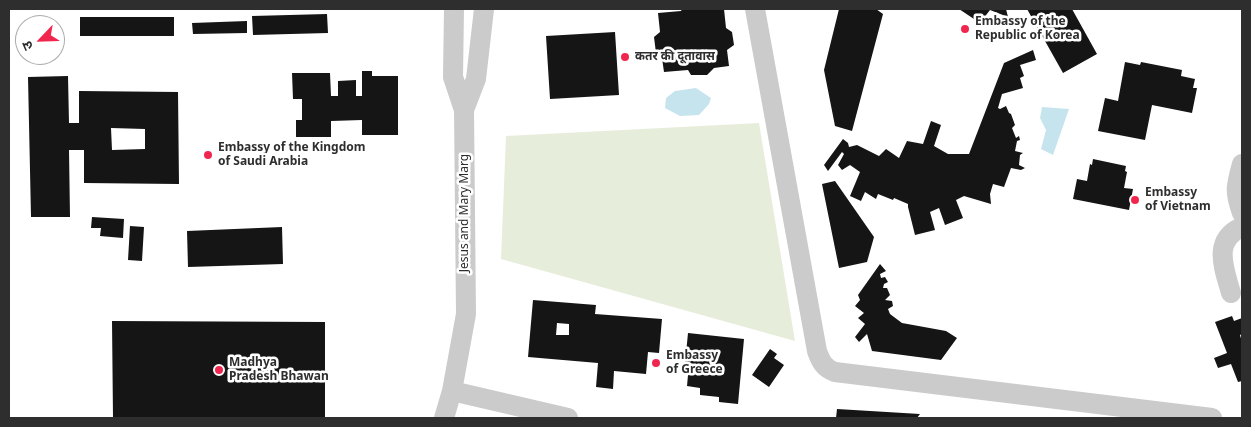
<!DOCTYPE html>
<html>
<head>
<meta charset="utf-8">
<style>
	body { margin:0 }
	#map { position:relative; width:1251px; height:427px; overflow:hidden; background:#fff; font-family:"Noto Sans","Noto Sans Devanagari",sans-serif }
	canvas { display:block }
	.frame { position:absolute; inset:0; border:10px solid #2e2e2e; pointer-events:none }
	.north { position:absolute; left:15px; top:15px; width:50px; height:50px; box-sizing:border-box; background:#fff; border:1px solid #ababab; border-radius:50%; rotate:246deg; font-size:14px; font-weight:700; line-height:20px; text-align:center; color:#2e2e2e }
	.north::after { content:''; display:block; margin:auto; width:18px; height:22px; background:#f0264f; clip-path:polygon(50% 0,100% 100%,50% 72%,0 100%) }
</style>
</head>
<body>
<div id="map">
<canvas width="1251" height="427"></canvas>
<div class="frame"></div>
<div class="north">उ</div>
</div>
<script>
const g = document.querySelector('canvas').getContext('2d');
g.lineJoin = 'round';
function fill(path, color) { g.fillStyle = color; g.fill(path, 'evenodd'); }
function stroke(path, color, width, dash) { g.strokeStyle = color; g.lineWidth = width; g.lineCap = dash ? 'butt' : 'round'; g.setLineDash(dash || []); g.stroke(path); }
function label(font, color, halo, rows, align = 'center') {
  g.font = font + ' "Noto Sans","Noto Sans Devanagari",sans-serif'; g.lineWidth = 5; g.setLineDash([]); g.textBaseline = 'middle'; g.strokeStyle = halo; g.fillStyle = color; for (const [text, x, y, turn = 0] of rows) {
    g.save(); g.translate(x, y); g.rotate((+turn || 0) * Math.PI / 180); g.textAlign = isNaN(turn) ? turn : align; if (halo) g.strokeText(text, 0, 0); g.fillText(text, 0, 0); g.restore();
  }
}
const green = new Path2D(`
	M759,123L795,341L501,259L506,136Z`);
const water = new Path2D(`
	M696,88L711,98L709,104L699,115L680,116L665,108L666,98L675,91Z
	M1042,107L1069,109L1053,155L1041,149L1046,130L1040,118Z`);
const building = new Path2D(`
	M682,9H724L726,28L732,32L734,45L727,50L729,66L714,68L707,75H691L688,70L664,72L662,58L656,53L654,37L660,32L658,13L681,11Z
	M839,9H876L883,14L852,131L835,126L824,70Z
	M959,9H1006L1008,17L990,10L980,23Z
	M1027,9H1072L1097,54L1063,73Z
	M327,14L328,33L253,35L252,16Z
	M80,17H174V36H80Z
	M247,21V33L193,34L192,23Z
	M615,32L619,95L550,99L546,36Z
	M1033,50L1036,60L1020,65L1024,76L1020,78L1023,88L1002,94L998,108L1000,109L1006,106L1009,113L1011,114L1015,125L1012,128L1016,138L1019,136L1020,140L1017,141L1015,151L1023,153L1020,155L1019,165L1025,168L1021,170L1011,168L1004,187L993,184L990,194L991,204L964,196L956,200L963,218L945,225L939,208L930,212L935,230L915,235L908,207V204L894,198L893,200L878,194L876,199L865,192L861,201L850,196L860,172L850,165L842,170L838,165L844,154L842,152L828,171L824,165L843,139L848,143L849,147L857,145L879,156L886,149L899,158L907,141L923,144L931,121L941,125L934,146L948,154H969L1004,63Z
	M1125,62L1140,65L1141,62L1182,70L1181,76L1195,79L1193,88H1197L1192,113L1152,105L1145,140L1098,131L1105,98L1118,101Z
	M362,71H372V76H398V135H362V120L331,121V137H296V120H302V99H293L292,73H330L331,96H338V81L356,80V96H362Z
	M68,76L69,123H79V91L178,92L179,184L84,183V150H69L70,217H31L28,77ZM111,128L145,129V149L112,150Z
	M1093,159L1126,166L1125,171L1127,172L1124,188L1133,189L1129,210L1073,199L1077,179L1087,181L1090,164L1092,165Z
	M835,181L874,237L867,262L839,268L822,184Z
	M92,217L124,219L123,238L100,236L101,228H91Z
	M130,226L144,227L142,261L128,260Z
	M282,227L283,264L188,267L187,231Z
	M880,264L886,271L880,274L881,278L885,277L888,282L884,284L883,288H887L890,295L885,300L892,301L893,306L888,309L890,314L902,323L946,331L957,338L941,360L872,351L867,334L859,342L855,337L865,324L858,318L864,313L855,306L860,300L858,295Z
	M533,300L596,305L595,314L662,319L659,353L648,352L646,374L614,371L613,389L596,387L598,363L528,357ZM557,323L569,324V335H556Z
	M1232,316L1234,321L1242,318V334L1240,335L1242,342V381L1238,382L1231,364L1218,368L1214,358L1227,353L1215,322Z
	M112,321L325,322V418H113Z
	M688,333L744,339L738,404L719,402V397L700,395V388L687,386L688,375L684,374Z
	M770,349L777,354L774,358L784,365L769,387L752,375Z
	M837,409L920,414L917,418H836Z`);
const minor = new Path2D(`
	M454,9L453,77L464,110
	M755,9L817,351C821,362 824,368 835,372L1212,418
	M1242,164C1236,186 1234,191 1242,213
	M1231,293C1224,268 1212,240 1242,227
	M452,391L568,418
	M444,418L452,391L466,314L464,110L476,79L484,9`);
const markers = [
	[965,29,5,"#f0264f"],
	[625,57,5,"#f0264f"],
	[208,155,5,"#f0264f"],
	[1135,200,5,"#f0264f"],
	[656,363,5,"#f0264f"],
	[219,370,5,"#f0264f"]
];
const poiNames = [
	["Embassy of the",975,22],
	["Republic of Korea",975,36],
	["कतर की दूतावास",635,57],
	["Embassy of the Kingdom",218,148],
	["of Saudi Arabia",218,162],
	["Embassy",1145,193],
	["of Vietnam",1145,207],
	["Embassy",666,356],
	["of Greece",666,370],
	["Madhya",229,363],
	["Pradesh Bhawan",229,377]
];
const streetNames = [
	["Jesus and Mary Marg",465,213,-90]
];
fill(green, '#e7eddb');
fill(water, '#c6e4ee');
fill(building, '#151515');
stroke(minor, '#cbcbcb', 20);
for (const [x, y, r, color] of markers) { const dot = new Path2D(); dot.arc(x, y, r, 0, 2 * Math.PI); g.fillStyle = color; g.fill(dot); stroke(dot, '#fff', 2); }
label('bold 12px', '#2e2e2e', '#fff', poiNames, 'left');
label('12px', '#2e2e2e', '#fff', streetNames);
</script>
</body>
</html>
